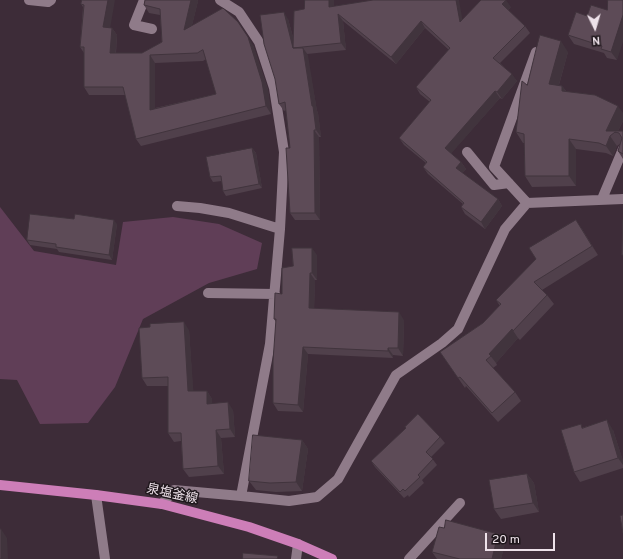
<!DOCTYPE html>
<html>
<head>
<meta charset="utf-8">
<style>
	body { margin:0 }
	#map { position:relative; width:623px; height:559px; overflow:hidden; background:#3d2c38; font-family:Overpass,sans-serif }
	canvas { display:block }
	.north { position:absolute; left:575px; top:8px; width:40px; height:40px; -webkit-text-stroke:3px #1f171c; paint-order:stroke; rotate:175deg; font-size:11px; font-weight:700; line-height:16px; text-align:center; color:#eee2ea }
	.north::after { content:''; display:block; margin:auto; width:14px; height:18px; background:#eee2ea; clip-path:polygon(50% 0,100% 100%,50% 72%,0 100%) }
	.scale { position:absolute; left:485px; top:533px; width:70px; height:18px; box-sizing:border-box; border:2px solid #eee2ea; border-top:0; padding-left:5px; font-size:12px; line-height:14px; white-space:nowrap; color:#eee2ea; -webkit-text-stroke:3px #1f171c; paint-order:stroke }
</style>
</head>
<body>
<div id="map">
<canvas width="623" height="559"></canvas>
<div class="north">N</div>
<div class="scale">20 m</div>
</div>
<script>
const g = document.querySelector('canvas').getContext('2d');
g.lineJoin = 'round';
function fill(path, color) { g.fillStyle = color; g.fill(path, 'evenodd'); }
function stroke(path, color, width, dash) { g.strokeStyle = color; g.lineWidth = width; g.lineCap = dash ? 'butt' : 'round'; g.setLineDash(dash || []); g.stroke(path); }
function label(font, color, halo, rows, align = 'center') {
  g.font = font + ' Overpass,"Noto Sans JP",sans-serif'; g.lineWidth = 3; g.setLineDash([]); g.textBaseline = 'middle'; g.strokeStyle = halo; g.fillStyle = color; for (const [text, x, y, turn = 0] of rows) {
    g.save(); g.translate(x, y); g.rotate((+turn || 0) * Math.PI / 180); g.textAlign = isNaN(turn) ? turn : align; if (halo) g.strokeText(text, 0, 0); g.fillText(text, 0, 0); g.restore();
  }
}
const green = new Path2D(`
	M0,207L34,251L116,265L123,222L173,217L219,224L262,243L257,269L209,283L143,319L115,387L88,423L40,424L17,380L0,379Z`);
const minor = new Path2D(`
	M29,0L48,2L51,0
	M144,0L134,25L152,29
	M467,152L494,185L509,183
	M602,199L623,149
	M527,203L494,167L536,52
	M177,206L200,208L229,213L280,229
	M208,293L275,294
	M96,495L105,559
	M241,496L289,501L317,497L338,479L396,375L442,343L458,329L505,229L527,203L623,199
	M162,504L174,490L241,496L270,344L280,229L284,152L274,88L259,42L239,12L220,0
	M296,559L298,544
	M409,559L460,503`);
const primary = new Path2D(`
	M0,485L96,495L162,504L249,527L298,544L332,559`);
const wall = new Path2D(`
	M82,0L110,28H112L117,35L116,53H142L162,42L160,15L149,13L144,5L145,0H197L198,1L192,25L253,45L268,90L271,114L141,146L136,139L125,95H89L84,87V53L80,47L83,7L81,4ZM206,59L216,94L155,108V63L203,61Z
	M305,0H334V6L463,19L511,7L508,10L525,26L530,33L500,63L517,81L502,99L500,98L451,153L461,162L466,169L462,173L498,199L502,206L485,229L465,214L461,207L463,204L428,174L423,167L426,163L404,145L399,138L430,102L420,94L416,87L449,50L425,28L396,64L343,21L346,50L307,54L317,111L318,113L321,137H319L320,220H295L290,213V148L286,110L284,111L279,104L288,19L293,37L304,9Z
	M607,10L617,60L607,58L604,53L574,44L568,35L587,16Z
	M568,52L559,85L562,86L567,92L623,113V121L618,131H623V159L618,151L620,144L617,146L613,156L606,153L576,149V186L532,187L525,176V143H523L516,132L527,85Z
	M252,148L256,153L262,188L226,196L223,191L222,181L213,182L210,177Z
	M74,219L117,224L112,260L59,252L57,249L30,245L27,240Z
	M582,229L598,255L542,290L547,295L554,304L520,340L518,338L496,363L497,365L493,368L515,392L521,401L498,422L466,386L465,388L440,352L483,323L500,306L496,300Z
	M317,255V280H315L314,309L404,320L403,356L393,355V358L308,354L303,412L278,411L273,403L276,322L274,319L282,294L293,266Z
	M189,330L193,391H207L212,399V403L233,410L235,437L221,438L224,474L189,477L183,469L181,441L174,442L168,433V386H147L142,378Z
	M583,428L613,430L623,461V468L580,482L574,472Z
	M440,437L445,443L431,457L437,465L422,480L424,483L409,497L408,495L404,498L375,467L371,461Z
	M302,440L308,449L302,491L276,492L256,490L249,481Z
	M527,474L534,483L539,512L501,519L494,509Z
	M444,528L498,534L505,543L501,559H437L432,552Z`);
const shadedWall = new Path2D(`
	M108,0H115L109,35L103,27Z
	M191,0H197L198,1L189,37L184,30Z
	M329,0H334V14L329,7Z
	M456,0H459L464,29L460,22Z
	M506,0L511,7L507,11L502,4Z
	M284,12L288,19L296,48H293Z
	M338,14L343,21L346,50L341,43Z
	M623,15V42L617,60L611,52Z
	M421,21L425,28L396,64L391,57Z
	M238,22L253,45L268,90L271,114L266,106Z
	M112,28L117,35L115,60L110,53Z
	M561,41L568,52L556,95L549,84Z
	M303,48L308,55L317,111L318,113L321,137L316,130Z
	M150,55L155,63V117L150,110Z
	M512,74L517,81L502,99L497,92Z
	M562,86L570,96L562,91Z
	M495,91L500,98L450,155L445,148Z
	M618,106L623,113V121L617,133L606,131Z
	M314,130L319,137L320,220L315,213Z
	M610,136L617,146L613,156L606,146Z
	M569,139L576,149V186L569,176Z
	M252,148L256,153L262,188L259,184Z
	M461,162L466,169L460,175L456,168Z
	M498,199L502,206L485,229L481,222Z
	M114,220L117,224L112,260L109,255Z
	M576,220L582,229L598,255L592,246Z
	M312,248L317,255V280L312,273Z
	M310,273L315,280L314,316L309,308Z
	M399,312L404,320L403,356L398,348Z
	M184,322L189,330L194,399L188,391Z
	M512,329L518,338L496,363L489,354Z
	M303,347L308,354L303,412L298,405Z
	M388,348L393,355V358L388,351Z
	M207,391L212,399L213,412L207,404Z
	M228,402L233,410L235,437L230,429Z
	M607,420L613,430L623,461V465L618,458Z
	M216,430L221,438L224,474L218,466Z
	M302,440L308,449L302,491L296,482Z
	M527,474L534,483L539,512L533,503Z
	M1,529L7,538L8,559H1Z
	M498,534L505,543L501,559H492Z`);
const building = new Path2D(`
	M82,0H108L103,27L112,28L110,53H142L162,42L160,9L144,5L145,0H191L184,30L223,8L238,22L248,37L262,82L266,106L136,139L123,87H84V47H80L84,5L81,4ZM203,50L216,94L150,110V55L197,53Z
	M305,0H329V7L373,0H456L460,22L481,0H506L502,4L525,26L493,58L512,74L497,92L495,91L445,148L461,162L456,168L498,199L481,222L461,207L464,203L423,167L427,162L399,138L431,100L416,87L450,48L421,21L391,57L338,14L341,43L293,48H303L312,106H313L316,130H314L315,213H290L286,148H290L285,102L279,104L275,79L264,44L260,15L284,12L293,48L294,11L304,9Z
	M608,0H623V15L611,52L601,49L602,46L568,35L576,12L587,16L591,5L607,10Z
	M540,35L561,41L549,84L562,86V91L595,95L618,106L606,131H623V154L618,151L622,138L619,133L615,132L610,136L606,146L599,143L569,139V176H525L524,134L516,132L522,81L527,85Z
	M252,148L259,184L223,191L221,176L210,177L206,157Z
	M30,214L74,219L75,214L114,220L109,255L56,247V244L27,240Z
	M576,220L592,246L534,282L547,295L513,331L512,329L489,354L491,356L486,360L515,392L492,413L460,377L458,378L440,352L483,323L501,304L496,300L536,259L529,248Z
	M623,220V255H622Z
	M292,248H312V273H310L309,308L399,312L398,348H388V351L303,347L298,405L273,403V361L276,319H274L275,293L282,294V268L293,266Z
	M184,322L188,391H207V404L228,402L230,429L216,430L218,466L183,469L181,433H168V377L142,378L139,328L150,327V324Z
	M418,414L440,437L426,452L433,459L418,475L420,477L405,491L403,489L400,492L371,461L406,428L405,427Z
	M607,420L618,458L574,472L561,430L581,424L582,428Z
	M253,435L302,440L296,482L270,483L249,481Z
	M527,474L533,503L494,509L489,480Z
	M623,515V533L620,516Z
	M446,520L498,534L492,559H460L432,552L439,527L444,528Z
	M0,529H1V559H0Z
	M243,553L278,556L277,559H243Z`);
const streetNames = [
	["泉塩釜線",172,495,12]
];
fill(green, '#603e57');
stroke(minor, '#8f7b89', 10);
stroke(primary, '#cd7eb8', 10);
fill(wall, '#50404b');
fill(shadedWall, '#41343d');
fill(building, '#5d4b57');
stroke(building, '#41343d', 1);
label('13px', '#eee2ea', '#1f171c', streetNames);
</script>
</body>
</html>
